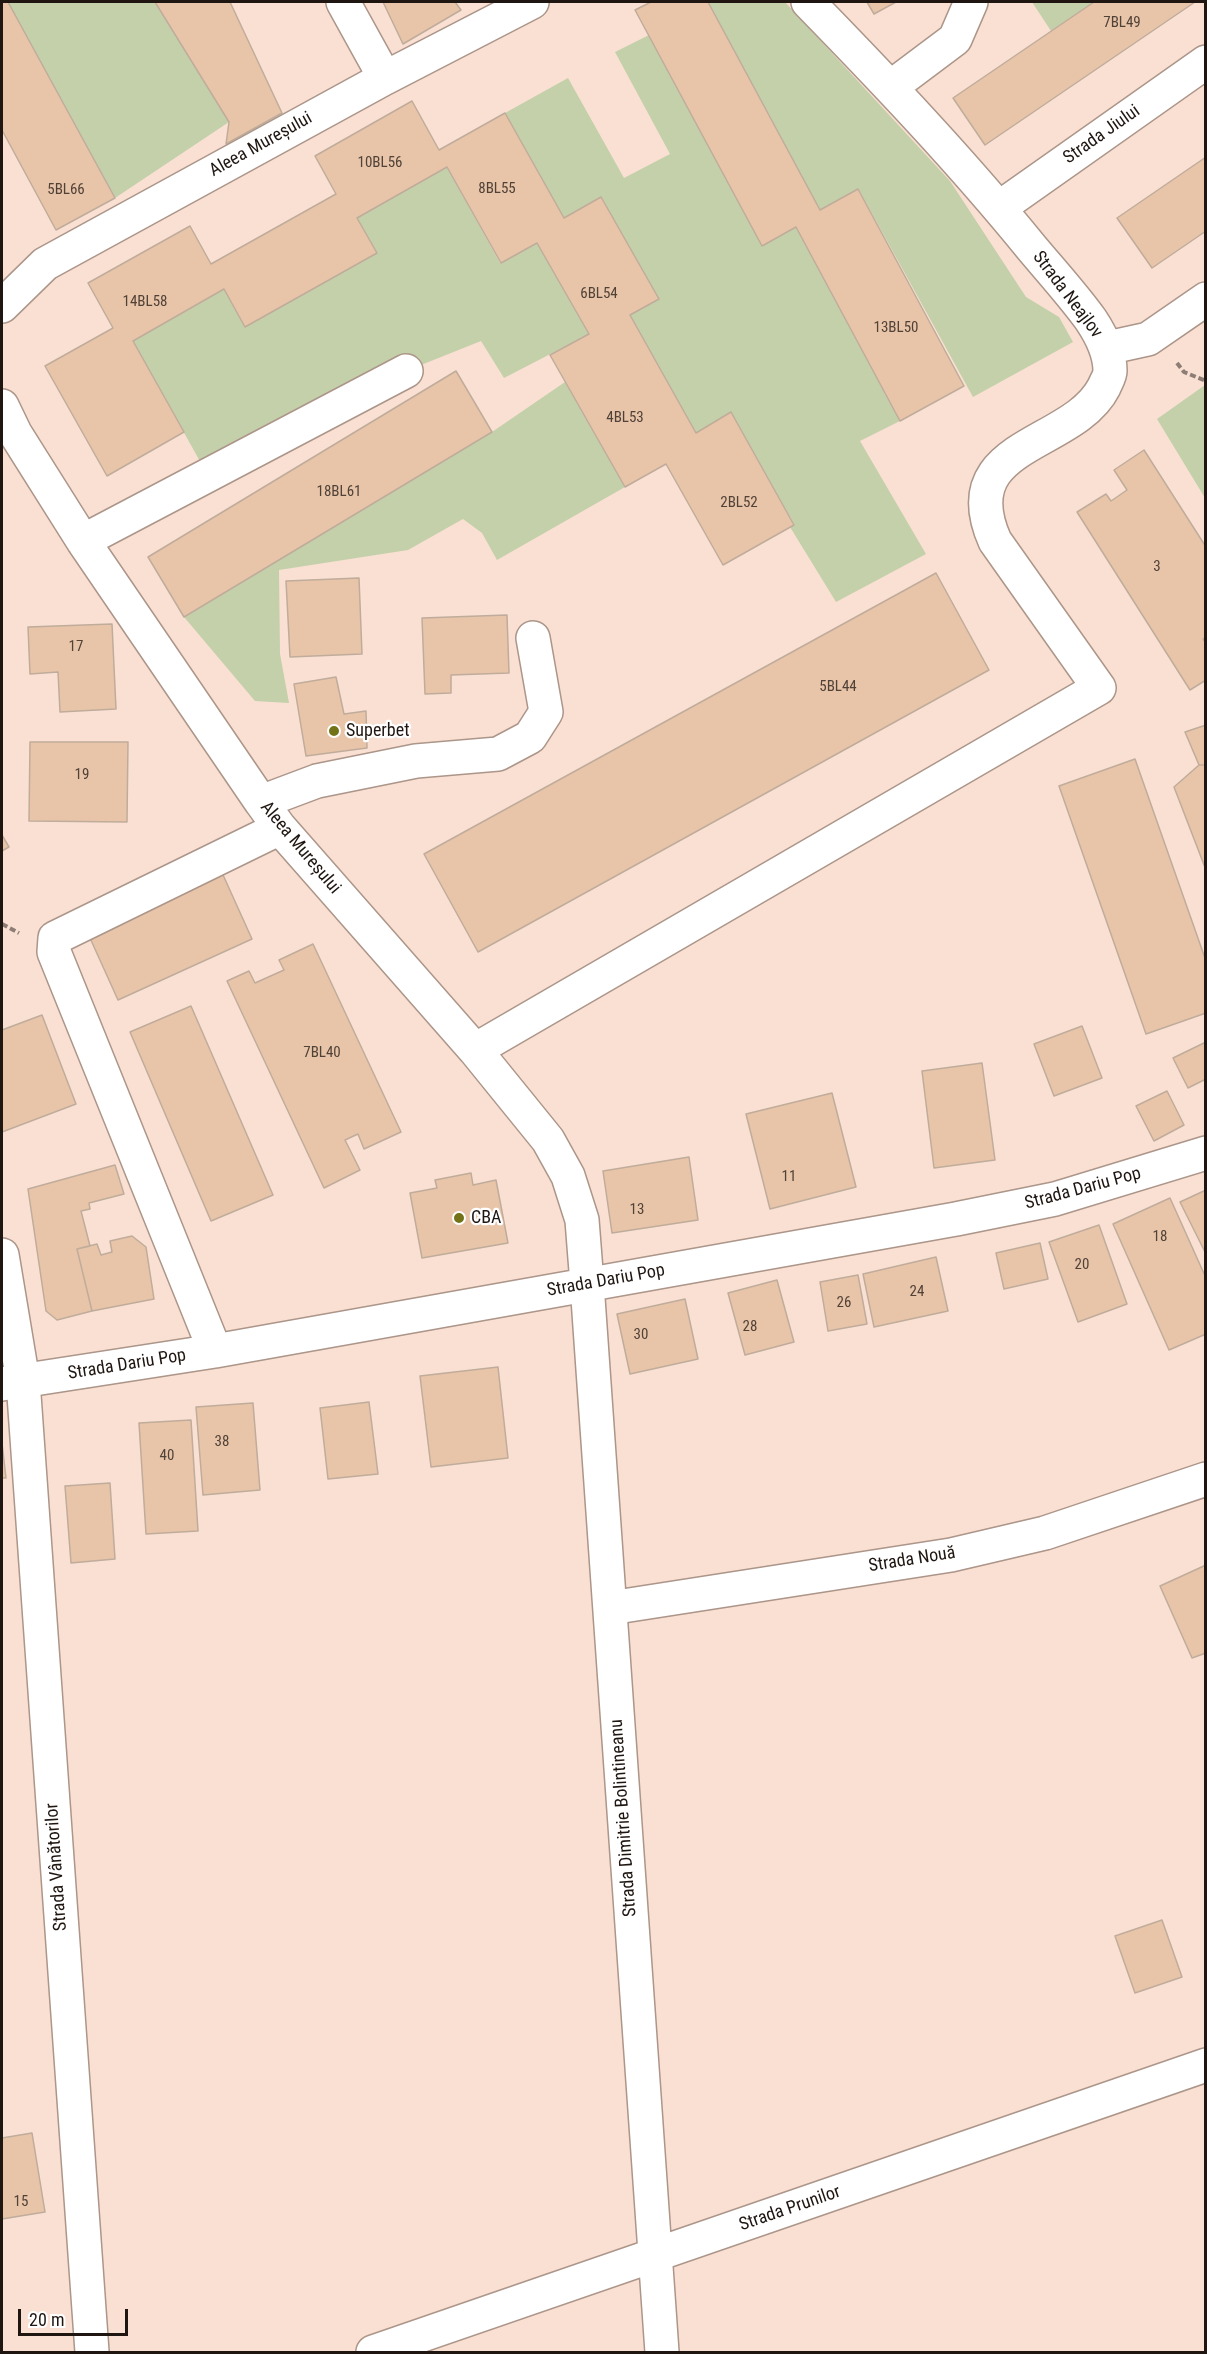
<!DOCTYPE html>
<html>
<head>
<meta charset="utf-8">
<style>
	body { margin:0 }
	#map { position:relative; width:1207px; height:2354px; overflow:hidden; background:#f9e0d3; font-family:"Roboto Condensed",sans-serif }
	canvas { display:block }
	.frame { position:absolute; inset:0; border:3px solid #1f1612; pointer-events:none }
	.scale { position:absolute; left:18px; top:2309px; width:110px; height:27px; box-sizing:border-box; border:3px solid #1f1612; border-top:0; padding-left:8px; font-size:18px; line-height:21px; white-space:nowrap; color:#1f1612; -webkit-text-stroke:4px #fff; paint-order:stroke }
</style>
</head>
<body>
<div id="map">
<canvas width="1207" height="2354"></canvas>
<div class="frame"></div>
<div class="scale">20 m</div>
</div>
<script>
const g = document.querySelector('canvas').getContext('2d');
g.lineJoin = 'round';
function fill(path, color) { g.fillStyle = color; g.fill(path, 'evenodd'); }
function stroke(path, color, width, dash) { g.strokeStyle = color; g.lineWidth = width; g.lineCap = dash ? 'butt' : 'round'; g.setLineDash(dash || []); g.stroke(path); }
function label(font, color, halo, rows, align = 'center') {
  g.font = font + ' "Roboto Condensed",sans-serif'; g.lineWidth = 4.5; g.setLineDash([]); g.textBaseline = 'middle'; g.strokeStyle = halo; g.fillStyle = color; for (const [text, x, y, turn = 0] of rows) {
    g.save(); g.translate(x, y); g.rotate((+turn || 0) * Math.PI / 180); g.textAlign = isNaN(turn) ? turn : align; if (halo) g.strokeText(text, 0, 0); g.fillText(text, 0, 0); g.restore();
  }
}
const green = new Path2D(`
	M8,2H155L229,122L115,198Z
	M708,2H785L950,181L1026,297L1059,317L1073,342L973,397L859,190L820,210Z
	M1032,2H1094L1051,31Z
	M649,35L762,245L796,227L900,421L860,441L926,554L836,602L790,527L794,524L731,413L696,433L630,315L658,299L601,197L564,218L505,113L568,78L624,178L670,154L615,52Z
	M447,167L500,263L537,243L589,334L504,378L481,341L406,371L207,474L133,341L224,289L245,327L376,253L357,218Z
	M565,382L625,487L497,560L482,533L463,519L408,550L279,570L280,654L289,703L255,701L184,617L492,432Z
	M1205,385V498L1157,419Z`);
const building = new Path2D(`
	M2,2H8L115,198L56,230L2,130Z
	M155,2H230L282,113L226,144L229,122Z
	M383,2H455L461,10L403,44Z
	M651,2H708L820,210L858,189L964,386L900,421L796,227L762,246L635,10Z
	M867,2H896L874,14Z
	M1094,2H1195L985,145L953,98Z
	M412,101L439,150L505,113L564,218L601,197L659,299L630,315L696,433L731,412L794,525L723,565L666,464L625,487L550,355L589,334L537,243L501,263L447,167L357,218L377,253L245,327L224,289L133,341L184,432L107,476L45,366L113,328L88,283L190,226L211,264L336,194L315,156Z
	M1206,157V231L1152,268L1117,218Z
	M456,371L492,432L184,617L148,557Z
	M1144,450L1206,547V637L1203,639L1206,643V680L1190,690L1077,512L1106,494L1111,501L1127,490L1114,470Z
	M936,573L989,670L478,952L424,854Z
	M359,578L362,654L290,657L286,581Z
	M507,615L509,673L451,675V693L425,694L422,618Z
	M112,624L116,709L60,712L58,672L30,674L28,627Z
	M336,677L344,714L366,711L367,748L306,756L294,684Z
	M1206,725V765H1199L1185,732Z
	M30,742H128L127,822L29,821Z
	M1135,759L1206,961V1013L1146,1034L1059,786Z
	M1199,765H1206V870L1174,787Z
	M2,835L9,847L2,851Z
	M219,866L252,939L118,1000L85,927Z
	M313,944L401,1132L364,1149L358,1134L345,1140L360,1170L324,1188L227,981L249,971L255,983L284,970L279,960Z
	M191,1006L273,1195L211,1221L130,1032Z
	M42,1015L76,1104L2,1132V1030Z
	M1082,1026L1102,1078L1054,1096L1034,1044Z
	M1206,1042V1079L1188,1088L1173,1058Z
	M982,1063L995,1160L934,1168L922,1071Z
	M1167,1091L1184,1125L1154,1141L1136,1106Z
	M832,1093L856,1187L770,1209L746,1114Z
	M689,1157L698,1220L612,1233L603,1171Z
	M115,1165L124,1194L89,1203L90,1209L81,1211L90,1246L77,1249L92,1311L57,1320L46,1311L28,1189Z
	M471,1173L473,1185L496,1180L508,1243L422,1258L410,1193L437,1188L435,1180Z
	M1206,1190V1254L1180,1202Z
	M1170,1198L1206,1278V1334L1169,1350L1113,1224Z
	M1099,1225L1127,1304L1078,1322L1049,1242Z
	M132,1236L146,1247L154,1299L92,1311L77,1249L97,1244L101,1255L112,1252L110,1241Z
	M1040,1243L1048,1279L1004,1289L996,1253Z
	M936,1257L948,1311L874,1327L863,1274Z
	M858,1275L867,1324L828,1331L820,1282Z
	M777,1280L794,1342L745,1355L728,1293Z
	M685,1299L698,1359L630,1374L617,1314Z
	M498,1367L508,1458L431,1467L420,1376Z
	M369,1402L378,1474L328,1479L320,1408Z
	M253,1403L260,1490L203,1495L196,1407Z
	M191,1420L198,1531L146,1534L139,1423Z
	M2,1443L6,1478H2Z
	M110,1483L115,1559L71,1563L65,1486Z
	M1206,1565V1653L1192,1658L1160,1586Z
	M1162,1920L1182,1977L1135,1993L1115,1936Z
	M32,2133L45,2212L2,2219V2138Z`);
const path = new Path2D(`
	M1177,363L1184,372L1206,381
	M2,924L19,933`);
const minor = new Path2D(`
	M343,2L385,78
	M891,87L955,39L971,2
	M999,208L1206,62
	M2,306L45,264L385,78L532,2
	M1107,348L1148,339L1206,299
	M2,406L15,433L83,541L261,802L280,828L475,1050L548,1140L568,1176L582,1220L587,1284L662,2352
	M83,541L406,371
	M261,802L317,781L416,761L498,754L530,737L546,712L533,638
	M475,1050L1099,688L995,541C951,442 1073,448 1104,387C1106,382 1110,376 1110,371C1110,352 1101,335 1091,320C1073,295 1051,271 1031,247C961,161 885,81 808,2
	M2,1255L23,1381L92,2352
	M215,1351L54,952L55,938L280,828
	M2,1384L215,1351L956,1219L1055,1199L1206,1153
	M610,1608L951,1555L1045,1533L1206,1479
	M373,2352L1206,2065`);
const markers = [
	[334,731,6,"#727317"],
	[459,1218,6,"#727317"]
];
const numberNames = [
	["7BL49",1122,23],
	["10BL56",380,163],
	["8BL55",497,189],
	["5BL66",66,190],
	["6BL54",599,294],
	["14BL58",145,302],
	["13BL50",896,328],
	["4BL53",625,418],
	["18BL61",339,492],
	["2BL52",739,503],
	["3",1157,567],
	["17",76,647],
	["5BL44",838,687],
	["19",82,775],
	["7BL40",322,1053],
	["11",789,1177],
	["13",637,1210],
	["18",1160,1237],
	["20",1082,1265],
	["24",917,1292],
	["26",844,1303],
	["28",750,1327],
	["30",641,1335],
	["38",222,1442],
	["40",167,1456],
	["15",21,2202]
];
const streetNames = [
	["Strada Jiului",1102,135,-35],
	["Aleea Mureșului",261,145,-29],
	["Strada Neajlov",1067,295,53],
	["Aleea Mureșului",300,848,50],
	["Strada Dariu Pop",1083,1189,-15],
	["Strada Dariu Pop",606,1281,-10],
	["Strada Dariu Pop",127,1365,-9],
	["Strada Nouă",912,1560,-9],
	["Strada Dimitrie Bolintineanu",624,1818,-94],
	["Strada Vânătorilor",57,1867,-94],
	["Strada Prunilor",790,2209,-19]
];
const poiNames = [
	["Superbet",346,731],
	["CBA",471,1218]
];
fill(green, '#c4d0a9');
fill(building, '#e8c5a9');
stroke(building, '#c0ac9b', 1.5);
stroke(minor, '#ac9589', 36);
stroke(path, '#8e7d74', 4, [6, 3]);
stroke(minor, '#fff', 33);
for (const [x, y, r, color] of markers) { const dot = new Path2D(); dot.arc(x, y, r, 0, 2 * Math.PI); g.fillStyle = color; g.fill(dot); stroke(dot, '#fff', 2); }
label('15px', '#514238', null, numberNames);
label('18px', '#1f1612', '#fff', streetNames);
label('18px', '#1f1612', '#fff', poiNames, 'left');
</script>
</body>
</html>
